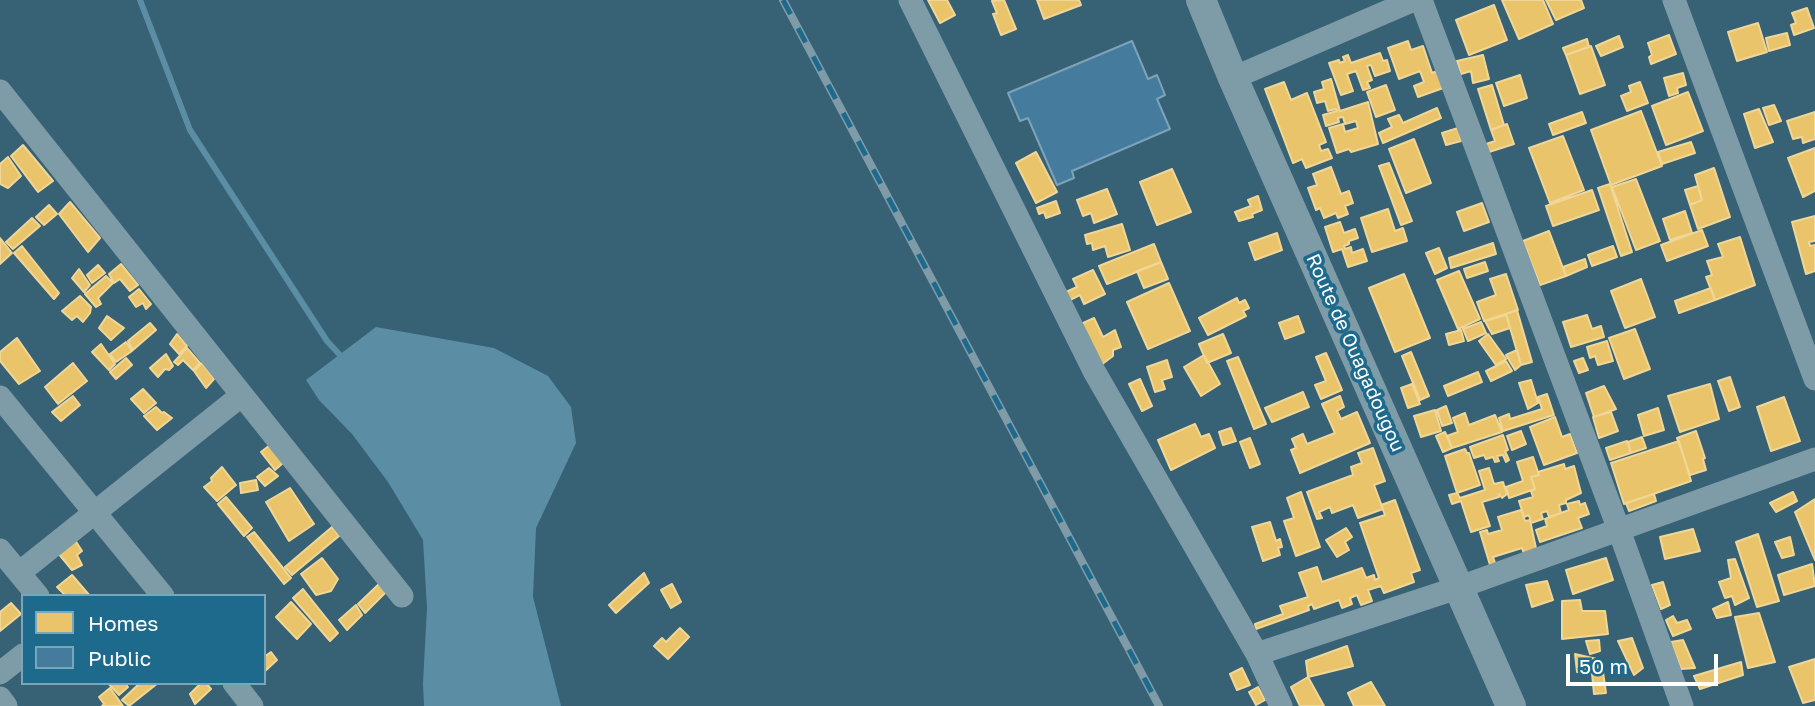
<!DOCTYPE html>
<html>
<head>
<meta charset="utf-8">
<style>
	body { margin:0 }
	#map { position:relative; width:1815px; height:706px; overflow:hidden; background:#376174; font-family:"Golos Text",sans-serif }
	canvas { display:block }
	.legend { position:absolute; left:21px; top:594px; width:245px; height:91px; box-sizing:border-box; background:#1e6a8d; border:2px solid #78a6bb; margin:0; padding:9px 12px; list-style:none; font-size:21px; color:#fff }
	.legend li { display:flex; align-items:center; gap:14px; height:35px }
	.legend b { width:35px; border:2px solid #78a6bb }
	.scale { position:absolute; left:1566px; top:654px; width:152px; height:32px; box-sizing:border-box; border:4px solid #fff; border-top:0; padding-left:9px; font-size:21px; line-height:24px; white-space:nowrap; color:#fff; -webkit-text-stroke:5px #1e6a8d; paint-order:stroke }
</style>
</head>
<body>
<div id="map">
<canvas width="1815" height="706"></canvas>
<ul class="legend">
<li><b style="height:19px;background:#e9c46a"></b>Homes</li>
<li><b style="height:19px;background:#457b9d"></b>Public</li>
</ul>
<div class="scale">50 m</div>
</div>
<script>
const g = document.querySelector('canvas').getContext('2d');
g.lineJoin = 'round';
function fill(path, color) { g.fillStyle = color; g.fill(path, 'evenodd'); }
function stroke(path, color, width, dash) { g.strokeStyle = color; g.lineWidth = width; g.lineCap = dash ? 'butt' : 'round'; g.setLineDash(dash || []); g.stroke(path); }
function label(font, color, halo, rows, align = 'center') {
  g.font = font + ' "Golos Text",sans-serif'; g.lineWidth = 7; g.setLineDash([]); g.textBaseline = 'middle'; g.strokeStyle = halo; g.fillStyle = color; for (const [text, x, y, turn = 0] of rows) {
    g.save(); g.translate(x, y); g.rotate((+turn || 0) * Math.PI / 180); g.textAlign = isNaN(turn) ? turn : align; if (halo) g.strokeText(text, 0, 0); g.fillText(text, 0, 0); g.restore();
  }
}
const water = new Path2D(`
	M376,327L494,348L548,376L571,407L576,443L536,528L533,597L561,706H424L423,683L427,608L423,540L388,482L352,434L319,400L306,380Z`);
const homes = new Path2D(`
	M928,0H947L955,15L940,23Z
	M1004,0L1016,29L1001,35L993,14L997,13L992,1Z
	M1037,0H1079L1081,5L1044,19Z
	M1502,0H1543L1553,24L1519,39Z
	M1546,0H1581L1584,8L1556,20Z
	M1494,5L1507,40L1469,55L1456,20Z
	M1807,8L1814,28L1794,35L1791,25L1796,23L1792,13Z
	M1758,23L1767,52L1737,61L1728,32Z
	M1787,33L1790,45L1769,51L1766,38Z
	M1669,35L1676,54L1651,64L1649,57L1652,55L1648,43Z
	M1619,36L1623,47L1601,56L1596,46Z
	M1587,39L1589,47L1566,55L1563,48Z
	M1408,41L1411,50L1423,46L1432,73L1440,70L1446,87L1418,97L1414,86L1424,82L1420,71L1399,79L1388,48Z
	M1591,46L1605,85L1580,94L1566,55Z
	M1380,53L1383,61L1387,60L1390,71L1375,76L1371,65L1367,66L1372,80L1367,82L1370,88L1363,90L1356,71L1347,74L1353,91L1341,95L1329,63L1339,60L1340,63L1345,61L1343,57L1348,55L1351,63Z
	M1483,55L1489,79L1473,83L1471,71L1461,74L1457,61Z
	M1683,73L1686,85L1677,88L1678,93L1669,96L1664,78Z
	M1520,75L1527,98L1504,106L1496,83Z
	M1331,79L1340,111L1368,102L1378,144L1351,152L1349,149L1337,153L1329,128L1343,124L1345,132L1358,128L1356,121L1345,124L1343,117L1338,118L1339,122L1326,126L1323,115L1337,111L1336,109L1328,111L1325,101L1317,103L1314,92L1324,89L1322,82Z
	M1284,82L1291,100L1307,93L1326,142L1319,145L1321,151L1328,149L1332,158L1306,168L1302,159L1293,163L1265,89Z
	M1640,82L1648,103L1627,111L1621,96L1631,92L1629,86Z
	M1386,85L1395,110L1376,117L1367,92Z
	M1492,85L1504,125L1491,130L1478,89Z
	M1688,92L1703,131L1666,145L1652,106Z
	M1774,105L1781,121L1769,125L1763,108Z
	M1437,108L1441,118L1383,143L1379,133L1392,127L1388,119L1399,115L1403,123Z
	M1759,109L1773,142L1755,148L1744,114Z
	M1641,111L1662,166L1611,185L1591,130Z
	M1582,112L1586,123L1553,135L1549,124Z
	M1815,112V139L1803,143L1802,137L1793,139L1787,121Z
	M1507,124L1514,144L1489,152L1486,144L1495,141L1491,130Z
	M1458,128L1461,141L1446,145L1442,133Z
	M1563,136L1584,190L1550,203L1529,148Z
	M1414,139L1431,183L1406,193L1389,149Z
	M1691,142L1695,153L1662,164L1658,152Z
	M23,145L53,181L38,192L11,156Z
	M1815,148V191L1803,197L1788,158Z
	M1036,152L1057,192L1036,203L1016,163Z
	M8,157L21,176L8,188L0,184V164Z
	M1389,163L1412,221L1401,225L1379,166Z
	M1331,167L1341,194L1349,191L1353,203L1345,206L1348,214L1338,218L1336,213L1324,218L1320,208L1316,210L1308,188L1317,185L1313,174Z
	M1714,168L1730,217L1698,229L1690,205L1702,200L1695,175Z
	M1172,169L1191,212L1157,225L1140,182Z
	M1636,179L1660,241L1636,250L1612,187Z
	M1610,184L1632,252L1621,256L1598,188Z
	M1698,186L1702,200L1690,205L1685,190Z
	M1107,189L1117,214L1094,223L1091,213L1083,216L1077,200Z
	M1592,190L1599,210L1553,226L1546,206Z
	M1258,196L1262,210L1252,214L1253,217L1239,221L1235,212L1251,206L1248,200Z
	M1056,201L1060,213L1046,218L1044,212L1039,214L1037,208Z
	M70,202L100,238L88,252L59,214Z
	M1482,203L1489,222L1464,231L1457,212Z
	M49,205L57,214L44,225L36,217Z
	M1388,209L1395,231L1403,228L1407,241L1372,252L1361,218Z
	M1685,211L1692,233L1670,240L1663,219Z
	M1815,216V241L1809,242L1810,246L1815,245V271L1806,274L1792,222Z
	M32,218L40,226L13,249L6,242Z
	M1340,222L1344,233L1355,229L1358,238L1349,241V244L1344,246L1345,249L1351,247L1352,253L1363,249L1367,261L1348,267L1342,249L1333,252L1325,227Z
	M1122,224L1130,250L1108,257L1105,246L1093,250L1092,243L1087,244L1085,235Z
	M1702,230L1708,246L1667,261L1661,245Z
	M1549,231L1566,276L1540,285L1523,241Z
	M1277,233L1282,250L1255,260L1249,243Z
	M1740,237L1755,285L1715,300L1706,277L1712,275L1707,261L1723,257L1718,244Z
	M0,238L12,253L0,264Z
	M1493,243L1496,254L1451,268L1449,258Z
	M1154,244L1161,262L1107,284L1099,266Z
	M22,246L59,293L54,299L14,253Z
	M1613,246L1617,257L1592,266L1588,255Z
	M1439,248L1447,268L1435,274L1426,253Z
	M1585,259L1587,267L1566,276L1563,267Z
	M1161,262L1168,279L1144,288L1137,271Z
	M1485,262L1488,271L1467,278L1464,269Z
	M121,264L138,285L130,291L120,279L114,283L109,274Z
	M98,265L105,273L92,283L87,275Z
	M79,269L90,285L84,292L72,278Z
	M1093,270L1105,294L1084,304L1080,295L1070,300L1066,292L1077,287L1073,279Z
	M1459,271L1480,319L1458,329L1437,280Z
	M1404,274L1430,338L1395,352L1369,288Z
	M1506,274L1518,310L1484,321L1477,302L1496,295L1490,279Z
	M106,276L113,283L98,298L101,304L96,307L85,294Z
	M1641,279L1655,317L1625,328L1611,291Z
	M1169,283L1190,331L1148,349L1127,302Z
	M1711,288L1715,300L1679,313L1675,301Z
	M139,289L151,304L146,309L143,303L136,307L129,297Z
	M80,296L91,307L90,313L83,322L77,316L72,320L62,311Z
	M1237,298L1239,303L1245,300L1249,308L1243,311L1246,316L1208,335L1199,318Z
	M1517,310L1532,362L1521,365L1506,314Z
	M1506,315L1510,328L1492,334L1485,321Z
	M1587,315L1592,329L1601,326L1604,337L1571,347L1563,322Z
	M107,316L124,328L111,340L99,328Z
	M1298,316L1304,332L1285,339L1279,323Z
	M1094,318L1103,337L1115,330L1121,347L1113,350V356L1101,365L1081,324Z
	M1481,322L1486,333L1468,341L1463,329Z
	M150,323L156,330L133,350L128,341Z
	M1635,329L1650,369L1624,379L1609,338Z
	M1461,330L1464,341L1449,345L1446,334Z
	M177,334L187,346L179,354L170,344Z
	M1223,334L1231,353L1207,363L1199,344Z
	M1488,334L1506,359L1496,365L1479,341Z
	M17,338L40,371L19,384L0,361V352Z
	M1607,341L1613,361L1598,365L1595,356L1590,358L1587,347Z
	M126,342L132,351L116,362L110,354Z
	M101,344L115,364L109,370L92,352Z
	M187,348L200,363L193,370L183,360L178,365L174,362Z
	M1517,350L1521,365L1515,370L1506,355Z
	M1411,352L1429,396L1420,400L1402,356Z
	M1326,353L1342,390L1321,399L1315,385L1326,381L1316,357Z
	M166,354L173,366L169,370L165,369L158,377L150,368Z
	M1204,355L1220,384L1201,396L1184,367Z
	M1238,357L1266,424L1254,429L1227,361Z
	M126,358L132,365L116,379L110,372Z
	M1583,358L1588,370L1579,373L1574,361Z
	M1167,360L1172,377L1162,380L1165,389L1155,392L1147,367Z
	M1506,361L1512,371L1491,381L1486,371Z
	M73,363L87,381L58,404L45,387Z
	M202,363L214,379L206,388L194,371Z
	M1478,372L1482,382L1448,396L1444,386Z
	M1730,377L1740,407L1729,411L1718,381Z
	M1140,379L1152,406L1142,411L1129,384Z
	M1531,380L1538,403L1528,409L1519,383Z
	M1412,384L1420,404L1408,408L1401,388Z
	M1710,384L1719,419L1680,432L1668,396Z
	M1604,386L1616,409L1594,417L1586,393Z
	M143,389L156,403L144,413L131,399Z
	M1303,392L1309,407L1272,422L1265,408Z
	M1547,394L1554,415L1503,431L1499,418L1509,414L1510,419L1542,409L1538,397Z
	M73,396L80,405L61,421L52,412Z
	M1340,396L1344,407L1337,411L1341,419L1357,412L1370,443L1300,473L1291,450L1296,448L1292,439L1303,434L1307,444L1335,433L1322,404Z
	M1784,397L1800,441L1771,451L1757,407Z
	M1446,406L1452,423L1442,426L1437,410Z
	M156,407L162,413L164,412L172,418L157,430L144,416Z
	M1658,408L1664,430L1644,436L1638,415Z
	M1435,410L1441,431L1421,437L1414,416Z
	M1611,412L1618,431L1599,438L1593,417Z
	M1465,413L1469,425L1495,415L1502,432L1452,448L1447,436L1458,432L1453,418Z
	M1555,417L1562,437L1570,434L1577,453L1544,465L1530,427Z
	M1195,424L1201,437L1209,434L1215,448L1171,470L1158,440Z
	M1231,428L1236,441L1223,445L1219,432Z
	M1521,431L1526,444L1512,450L1507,436Z
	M1696,431L1705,458L1703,459L1706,470L1690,475L1677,438Z
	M1445,432L1452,448L1443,452L1436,436Z
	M1503,435L1508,450L1505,451L1509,460L1506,462L1503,455L1497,456L1499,461L1495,462L1493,457L1486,459L1484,455L1474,458L1470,447Z
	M1642,437L1646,448L1631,453L1628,442Z
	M1250,438L1260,464L1250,468L1240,442Z
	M1627,441L1631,453L1610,460L1606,448Z
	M1679,441L1691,481L1624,504L1611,463Z
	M270,445L283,463L275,470L261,452Z
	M1373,448L1385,481L1374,485L1383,509L1358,518L1353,505L1332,513L1330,507L1319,512L1322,518L1317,519L1307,492L1353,475L1351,467L1362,463L1358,453Z
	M1465,449L1467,453H1469L1480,485L1457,493L1445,456Z
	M1533,457L1539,475L1531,477L1535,489L1509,498L1506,487L1523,481L1517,462Z
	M1564,464L1565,469L1574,466L1581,493L1566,500V503L1559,505L1561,513L1549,517L1547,511L1541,513L1543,519L1531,523L1529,515L1524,517L1519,501L1533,497L1531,491L1535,489L1531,477L1539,475L1538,472Z
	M222,467L236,485L217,501L204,487L212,481L211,478Z
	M269,468L278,476L265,486L257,477Z
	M1489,468L1494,484L1503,482L1507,494L1502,498L1499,494V497L1482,502L1490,526L1471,532L1461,501L1452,504L1449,495L1457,493L1460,498L1485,490L1479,471Z
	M256,480L258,490L241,493L240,483Z
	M290,488L314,524L289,541L266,502Z
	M1301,492L1320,547L1296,556L1284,521L1294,518L1287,498Z
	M1793,492L1797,501L1776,512L1770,503Z
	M1654,494L1656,501L1629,511L1626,503Z
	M226,497L252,528L244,536L218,504Z
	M1815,499V560L1795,512Z
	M1395,500L1420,570L1411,573L1414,582L1384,593L1381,586L1368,590L1372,601L1361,605L1357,595L1350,598L1352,604L1342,608L1339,600L1314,609L1312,604L1308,606L1309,610L1256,629L1255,624L1283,614L1280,606L1308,597L1299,573L1317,567L1322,582L1362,568L1366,578L1374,575L1375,580L1379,578L1360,523L1385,515L1381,505Z
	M1579,501L1580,505L1585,503L1589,514L1578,518L1582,528L1540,542L1536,530L1547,526L1545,519L1569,510L1567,504Z
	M1521,510L1525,521L1530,520L1537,553L1525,557L1522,548L1493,557L1495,563L1490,565L1480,532L1487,530L1488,534L1502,530L1498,517Z
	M1270,522L1276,541L1280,539L1282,547L1278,548L1280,555L1263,561L1252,527Z
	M332,527L339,536L292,575L285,567Z
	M1346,528L1352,537L1345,542L1349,550L1337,557L1326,540Z
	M1693,529L1700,551L1665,559L1660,537Z
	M254,532L291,578L284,584L247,537Z
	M1758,534L1779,601L1757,607L1736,542Z
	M1790,537L1794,555L1782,558L1775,542Z
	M75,540L82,551L77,555L82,565L72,570L58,553Z
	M322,558L338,579L331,591L316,595L301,574Z
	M1606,558L1613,580L1573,594L1566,570Z
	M1735,559L1749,598L1735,605L1732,596L1725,598L1719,582L1731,578L1728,560Z
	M1812,564L1815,586L1784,595L1778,575Z
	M644,573L649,583L616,613L609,605Z
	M72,575L90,596H66L57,587Z
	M1547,581L1553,600L1532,607L1526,585Z
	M1663,582L1670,605L1661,609L1652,585Z
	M380,583L386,592L365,613L358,604Z
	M672,584L681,602L671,608L661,590Z
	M303,589L338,633L330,641L293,598Z
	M1580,600L1582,611H1605L1608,634L1562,639V601Z
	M291,602L311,624L297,639L276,617Z
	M1728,602L1731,615L1717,618L1713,609Z
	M11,603L21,614L0,631V612Z
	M356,605L362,615L347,630L339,620Z
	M1759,613L1775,662L1748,668L1735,617Z
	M1673,616L1677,623L1687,620L1691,629L1673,636L1666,620Z
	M680,628L689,637L668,659L654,646L662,638L666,642Z
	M1632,638L1643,668L1634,675L1618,641Z
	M1599,640L1600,651L1590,654L1586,641Z
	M1683,640L1695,668L1681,669L1671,642Z
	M1347,646L1353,666L1308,677L1306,661Z
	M271,652L277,660L264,672V657Z
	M1575,654L1601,660L1600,667L1577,672Z
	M1815,659V700L1803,703L1789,667Z
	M1741,662L1743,675L1700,689L1694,676Z
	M1242,668L1250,685L1237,690L1230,674Z
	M1603,672L1606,693L1594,694L1592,674Z
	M1308,677L1324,706H1300L1291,687Z
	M1371,682L1385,706H1354L1348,693Z
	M108,683H125L128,687L119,695Z
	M140,683H158L129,706L122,700Z
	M201,683H206L211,689L195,704L190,694Z
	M1258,687L1265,700L1256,705L1249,692Z
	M110,688L123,706H102L104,704L99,697Z`);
const public = new Path2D(`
	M1132,41L1148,79L1157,75L1165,95L1157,99L1170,129L1072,171L1074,178L1057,185L1028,118L1020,121L1008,93Z`);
const stream = new Path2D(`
	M140,0L190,130L327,341L339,354`);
const minor = new Path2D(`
	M910,0L1094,371L1257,654L1281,706
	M1421,0L1619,530L1682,706
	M1674,0L1815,379
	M1233,78L1414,0
	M0,91L402,596
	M0,397L163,596
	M0,550L38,596
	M19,573L242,395
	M1257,654L1460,587L1815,459
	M0,673L23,655
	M234,683L252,706
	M0,698L6,706`);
const tertiary = new Path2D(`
	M1201,0L1233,78L1511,706`);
const rail = new Path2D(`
	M783,0L1159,706`);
const streetNames = [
	["Route de Ouagadougou",1355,353,66]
];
fill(water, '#5b8ea5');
fill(homes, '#e9c46a');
stroke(homes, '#f0d697', 2);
fill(public, '#457b9d');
stroke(public, '#7da3ba', 2);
stroke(stream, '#5b8ea5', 6);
stroke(minor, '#7e9ca8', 23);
stroke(tertiary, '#7e9ca8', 30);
stroke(rail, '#7f9ba7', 8);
stroke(rail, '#1e6a8d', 5, [16]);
label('19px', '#fff', '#1e6a8d', streetNames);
</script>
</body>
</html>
